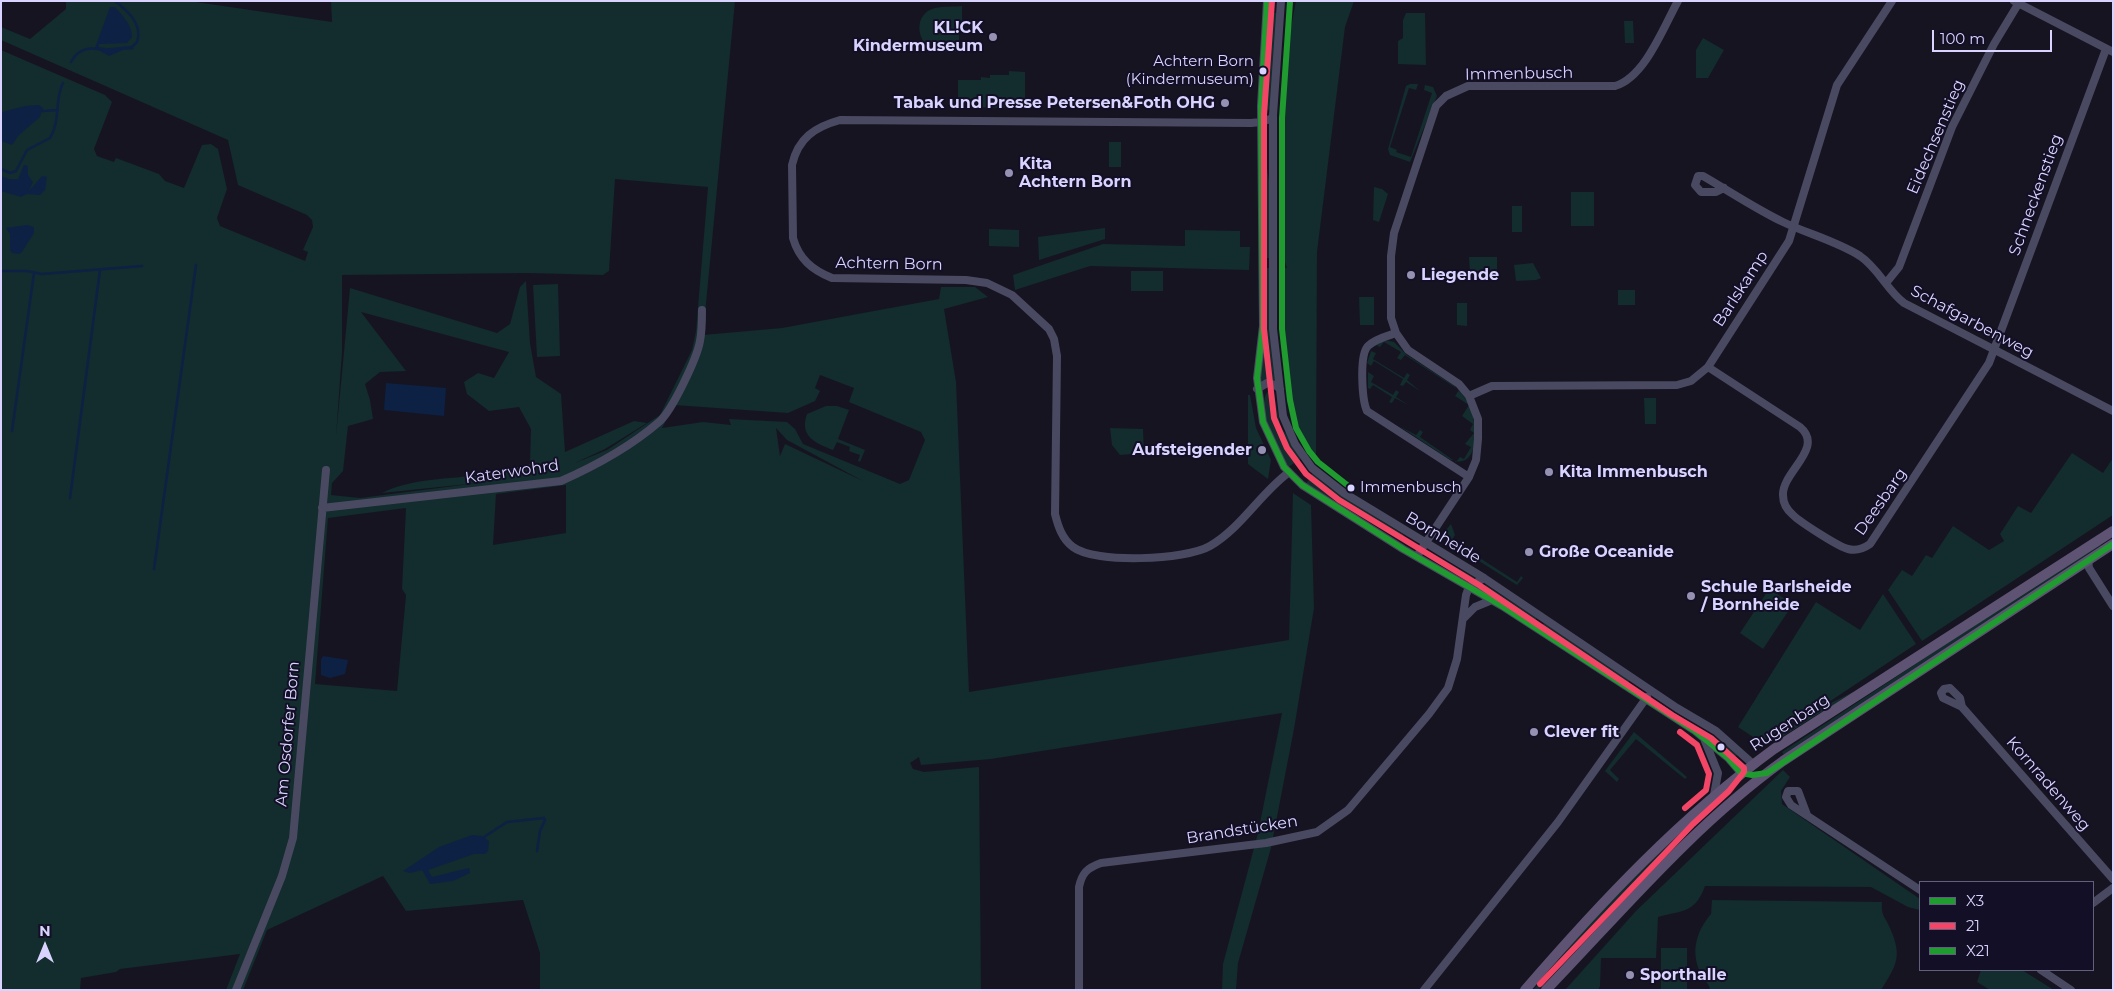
<!DOCTYPE html>
<html>
<head>
<meta charset="utf-8">
<style>
	body { margin:0 }
	#map { position:relative; width:2114px; height:991px; overflow:hidden; background:#161421; font-family:Montserrat,sans-serif }
	canvas { display:block }
	.frame { position:absolute; inset:0; border:2px solid #d9d4ff; pointer-events:none }
	.legend { position:absolute; left:1919px; top:881px; width:175px; height:90px; box-sizing:border-box; background:#130f26; border:1px solid #625e7d; margin:0; padding:6px 9px; list-style:none; font-size:15px; color:#d9d4ff }
	.legend li { display:flex; align-items:center; gap:10px; height:25px }
	.legend b { width:25px; border:1px solid #625e7d }
	.north { position:absolute; left:20px; top:921px; width:50px; height:50px; -webkit-text-stroke:4px #130f26; paint-order:stroke; rotate:0deg; font-size:14px; font-weight:700; line-height:20px; text-align:center; color:#d9d4ff }
	.north::after { content:''; display:block; margin:auto; width:18px; height:22px; background:#d9d4ff; clip-path:polygon(50% 0,100% 100%,50% 72%,0 100%) }
	.scale { position:absolute; left:1932px; top:30px; width:120px; height:22px; box-sizing:border-box; border:2px solid #d9d4ff; border-top:0; padding-left:6px; font-size:15px; line-height:18px; white-space:nowrap; color:#d9d4ff; -webkit-text-stroke:4px #130f26; paint-order:stroke }
</style>
</head>
<body>
<div id="map">
<canvas width="2114" height="991"></canvas>
<div class="frame"></div>
<ul class="legend">
<li><b style="height:6px;background:#1f9b30"></b>X3</li>
<li><b style="height:6px;background:#f34667"></b>21</li>
<li><b style="height:6px;background:#1f9b30"></b>X21</li>
</ul>
<div class="north">N</div>
<div class="scale">100 m</div>
</div>
<script>
const g = document.querySelector('canvas').getContext('2d');
g.lineJoin = 'round';
function fill(path, color) { g.fillStyle = color; g.fill(path, 'evenodd'); }
function stroke(path, color, width, dash) { g.strokeStyle = color; g.lineWidth = width; g.lineCap = dash ? 'butt' : 'round'; g.setLineDash(dash || []); g.stroke(path); }
function label(font, color, halo, rows, align = 'center') {
  g.font = font + ' Montserrat,sans-serif'; g.lineWidth = 4; g.setLineDash([]); g.textBaseline = 'middle'; g.strokeStyle = halo; g.fillStyle = color; for (const [text, x, y, turn = 0] of rows) {
    g.save(); g.translate(x, y); g.rotate((+turn || 0) * Math.PI / 180); g.textAlign = isNaN(turn) ? turn : align; if (halo) g.strokeText(text, 0, 0); g.fillText(text, 0, 0); g.restore();
  }
}
const green = new Path2D(`
	M66,1H189L332,22L331,1H735L703,335L782,328L939,299L941,287H975L988,297L944,309L956,382L969,692L1289,640L1293,493L1311,505L1314,608L1294,729L1271,848L1238,963L1236,990H1222L1223,964L1258,833L1282,713L991,759L921,765L919,757L910,763L913,769L924,772L979,767L981,990H540V953L523,900L406,911L383,876L267,930L243,990H226L240,954L120,969L116,972L81,978L80,990H1V50L105,95L112,102L94,149L97,156L114,162L116,158L159,174L165,181L184,188L202,145L211,144L218,149L227,189L217,218L220,226L305,261L308,252L303,250L313,227L312,220L307,215L238,185L228,140L1,40V27L30,39L66,9ZM615,179L708,187L696,331L692,350L660,415L607,450L575,463L605,449L647,423L634,421L565,452L561,394L536,377L530,343L526,281L520,287L510,324L497,333L350,288L336,436L342,353V275L528,273L603,275L609,271ZM361,312L509,352L494,378L478,373L464,382L467,394L489,411L519,407L531,429L530,464C514,467 497,473 481,475C449,479 412,478 382,493L478,483L360,498L331,495L332,483L343,471L348,426L373,419L370,400L365,384L380,372L406,371ZM820,375L854,388L849,402L921,432L925,440L909,480L900,484L803,444L795,429L787,422L729,419L731,425L703,422L662,428L674,405L788,413L815,401L820,391L815,388ZM776,428L787,440L863,481L785,444L780,456ZM566,485V533L493,545L496,494ZM406,508L402,589L406,595L397,691L315,684L328,518Z
	M1296,1H1354L1345,27L1317,252L1316,458C1310,450 1302,442 1297,433C1277,397 1284,310 1284,268H1287L1285,262V59Z
	M962,6V25H959V43H956V52C949,52 940,53 933,49C915,41 914,13 935,8C943,6 954,7 962,6Z
	M1272,13H1276V46L1271,108L1267,111L1265,107Z
	M1406,13H1425L1426,65L1398,64V41L1403,38V20Z
	M1624,21H1633L1634,43H1625Z
	M1703,38L1724,50L1708,78H1696V50Z
	M1009,71L1025,72V108L958,107V80H981V77L990,78V75H1009Z
	M1410,84H1418L1416,90L1409,88L1390,147L1397,150L1396,152L1411,157L1432,93L1424,90L1425,85L1433,87L1437,96L1410,162L1390,155L1388,149L1406,86Z
	M1109,142H1121V167H1109Z
	M1265,156L1271,193V258H1265Z
	M1374,187L1382,189L1388,194L1379,222L1373,220Z
	M1571,192H1594V226H1571Z
	M1512,206H1522V232H1512Z
	M1105,228V239L1039,260L1038,237Z
	M989,229L1019,230V247L989,246Z
	M1185,230L1240,231V247H1250L1249,270L1090,266L1015,290L1013,275L1103,244L1185,246Z
	M1469,257H1497V272L1470,273Z
	M1533,263L1541,278L1536,280L1516,281L1514,265Z
	M1265,268H1271L1277,380L1260,381L1265,339Z
	M1131,271H1163V291H1131Z
	M558,284L560,356L537,357L533,285Z
	M1618,290H1635V305H1618Z
	M1359,297H1374V325H1360Z
	M1457,303H1467V326L1457,325Z
	M1384,340L1394,342L1407,355L1453,385C1461,392 1468,400 1471,410C1478,429 1479,472 1449,459L1399,426L1416,435L1420,430L1423,432L1420,437L1456,462L1460,457L1464,459L1471,447L1465,444L1474,433L1470,430L1473,424L1462,416L1469,405L1455,396L1459,390L1405,355L1401,360L1397,358L1401,352L1384,342L1380,347L1376,345Z
	M1371,351L1376,353L1373,359L1404,378L1407,373L1410,375L1407,380L1420,391L1406,382L1403,386L1400,385L1403,379L1374,361L1371,366L1367,363Z
	M1368,372L1374,376L1371,382L1393,395L1396,390L1399,392L1396,397L1410,406L1395,398L1392,403L1389,402L1392,397L1373,385L1370,389L1368,388Z
	M1268,391L1274,394L1281,429L1288,435L1301,459L1288,467C1280,451 1254,408 1268,391Z
	M1248,395H1250L1256,428L1271,460L1268,479L1248,464Z
	M1644,398H1656V424H1645Z
	M826,406H837L849,410L838,439L865,450L860,462L858,461L860,455L849,451L850,447L837,442L833,450C815,443 799,436 807,414Z
	M1110,428L1143,429L1144,453L1120,455L1112,445Z
	M2072,453L2103,473L2113,458V515L1922,641L1888,590L1902,570L1912,576L1926,555L1932,558L1953,526L1989,550L2004,541L2000,534L2018,506L2031,513Z
	M1313,473L1329,487L1404,535L1402,538L1306,484Z
	M1451,524L1455,535L1452,540L1517,582L1521,576L1523,578L1517,585L1452,544L1446,530Z
	M2098,544L2102,545L1784,755L1782,752Z
	M1432,555H1435L1475,578L1469,581L1435,562Z
	M1480,585H1486L1537,618L1533,623L1478,587Z
	M1769,589L1793,604L1763,649L1740,633Z
	M1883,594L1916,644L1829,702L1807,712L1766,739H1756L1738,727L1816,602L1860,630Z
	M1544,623L1630,680L1627,684L1541,627Z
	M1853,692V696L1818,714L1774,742L1773,739L1815,711Z
	M1663,706C1689,723 1714,733 1737,755L1734,757C1713,736 1687,723 1662,707Z
	M1634,732L1687,777L1685,779L1636,739L1610,770L1619,779L1617,782L1605,771Z
	M1783,770L1790,777L1781,791L1782,804L1920,899V910L1908,907L1871,887L1705,886C1695,913 1684,910 1658,917L1656,958H1601L1600,986L1598,990H1565L1636,911Z
	M1670,842L1671,843C1628,893 1581,940 1538,990H1533L1588,925Z
	M1712,900L1882,902C1881,916 1885,916 1890,928C1903,957 1896,966 1881,990H1710C1710,984 1705,982 1702,976C1690,954 1695,933 1711,914Z
	M1661,948H1687V990H1661Z
	M1981,970H2022L2054,990H1990L1977,982Z`);
const water = new Path2D(`
	M110,7H115C123,16 132,25 132,37L127,43L99,44V47C110,50 121,46 132,46L134,49L123,50L109,56L95,48Z
	M39,105L43,108L40,117L19,135L12,145L1,141L2,112L25,106Z
	M24,165L28,166V175L33,182L29,191L42,176L47,177L45,190L40,195L27,194L21,197L1,191V176L9,179H18Z
	M27,225L34,227V233L22,252L19,254L12,253L10,250V234L6,228Z
	M386,383L446,388L444,416L384,410Z
	M323,656L348,660L345,674L330,678L321,675V660Z
	M472,835L482,836L489,841L488,851L485,854H474L428,870L432,877L469,868L470,873L453,881L430,884L422,870L410,873L403,871L439,847Z`);
const stream = new Path2D(`
	M115,1C128,11 143,25 137,42L131,48
	M71,62C77,51 86,47 98,49
	M43,111L58,110
	M1,169L10,173L16,171L27,150L50,138C61,121 54,100 63,83
	M1,271H27L42,274L142,266
	M12,431L34,273
	M70,498L100,270
	M154,569L196,265
	M484,837L507,822L544,818L545,820L540,831L537,851`);
const minor = new Path2D(`
	M1267,1L1261,106L1263,326L1257,378L1263,422L1284,467L1302,485L1403,549L1502,606L1695,731L1728,758L1741,773
	M1281,1L1273,115V329L1283,416L1295,444L1312,468L1344,493L1484,578L1677,708L1716,731L1753,764
	M2014,1L2113,52
	M1273,118L1261,122L1251,123L840,120C815,127 798,138 792,165L793,238C799,259 812,270 832,278L966,280L987,283L1012,295L1049,329L1054,339L1057,356L1055,514C1058,526 1062,539 1073,547C1095,564 1186,560 1210,546C1241,528 1260,494 1288,473
	M1724,188L1716,192H1701L1695,185L1698,176H1703C1729,191 1756,209 1783,222C1808,234 1836,241 1860,256C1878,268 1887,290 1904,303L2113,411
	M1886,283L1899,267L1952,127L1994,44L2020,1
	M1396,333C1387,336 1375,339 1368,346C1359,355 1362,400 1367,411L1469,477
	M1708,367L1800,427C1825,448 1782,472 1783,495C1783,503 1787,510 1793,515C1800,522 1839,547 1848,549C1856,551 1863,549 1870,544L1989,363L2106,49
	M1257,389L1267,383L1275,385L1280,389
	M1469,396L1492,386L1677,385L1691,381L1708,367L1789,241L1837,85L1892,1
	M322,508L561,481C595,466 630,447 659,422C672,411 697,358 700,341C702,331 702,320 702,310
	M1417,556L1469,477L1476,460L1478,439V419L1469,396L1459,384L1408,350L1396,333L1391,318V256L1394,233L1436,106L1446,96L1468,86H1615C1645,77 1663,28 1678,1
	M2088,560L2089,568L2113,606
	M1464,618L1475,607L1492,600
	M1962,707L1943,698L1941,693L1944,689L1950,688L1960,698L1962,707L2113,879
	M1705,741L1718,773L1714,795
	M1807,815L1798,791H1788L1786,797L1791,805L1920,890
	M2093,903L2113,888
	M2041,970L2071,990
	M236,990L282,876L293,838L326,470
	M1079,990V887C1082,873 1087,868 1101,863L1266,843L1317,832L1348,810L1429,714L1448,688L1457,659L1466,595L1469,587L1484,578
	M1424,990L1558,822L1647,697`);
const major = new Path2D(`
	M1525,990C1601,902 1681,817 1774,749L2113,531
	M1546,990C1622,911 1694,825 1783,761L2113,544`);
const bus1 = new Path2D(`
	M1267,1L1261,106L1263,326L1257,378L1263,422L1284,467L1302,485L1403,549L1502,606L1695,731L1728,758L1741,773L1752,775L1767,773L2113,544`);
const bus2 = new Path2D(`
	M1272,1L1264,115V329L1274,418L1287,448L1306,474L1339,500L1479,585L1672,715L1711,738L1744,768V772L1729,791L1693,824L1540,984
	M1680,732L1697,745L1709,774L1706,790L1685,808`);
const bus3 = new Path2D(`
	M1290,2L1282,118V329L1290,400L1296,428L1309,451L1318,462L1351,488`);
const markers = [
	[993,37,5,"#9591b1"],
	[1263,71,4.5,"#d9d4ff"],
	[1225,103,5,"#9591b1"],
	[1009,173,5,"#9591b1"],
	[1411,275,5,"#9591b1"],
	[1262,450,5,"#9591b1"],
	[1549,472,5,"#9591b1"],
	[1351,488,4.5,"#d9d4ff"],
	[1529,552,5,"#9591b1"],
	[1691,596,5,"#9591b1"],
	[1534,732,5,"#9591b1"],
	[1721,747,4.5,"#d9d4ff"],
	[1630,975,5,"#9591b1"]
];
const busNames = [
	["Achtern Born",1254,62],
	["(Kindermuseum)",1254,80],
	["Immenbusch",1360,488,"left"]
];
const poiNames = [
	["KL!CK",983,28,"right"],
	["Kindermuseum",983,46,"right"],
	["Tabak und Presse Petersen&Foth OHG",1215,103,"right"],
	["Kita",1019,164],
	["Achtern Born",1019,182],
	["Liegende",1421,275],
	["Aufsteigender",1252,450,"right"],
	["Kita Immenbusch",1559,472],
	["Große Oceanide",1539,552],
	["Schule Barlsheide",1701,587],
	["/ Bornheide",1701,605],
	["Clever fit",1544,732],
	["Sporthalle",1640,975]
];
const streetNames = [
	["Immenbusch",1519,74,-1],
	["Eidechsenstieg",1936,137,-67],
	["Schneckenstieg",2036,195,-70],
	["Achtern Born",889,264,1],
	["Barlskamp",1741,289,-57],
	["Schafgarbenweg",1972,322,28],
	["Katerwohrd",512,472,-8],
	["Deesbarg",1881,502,-55],
	["Bornheide",1443,538,31],
	["Rugenbarg",1790,723,-33],
	["Am Osdorfer Born",288,734,-85],
	["Kornradenweg",2048,784,49],
	["Brandstücken",1242,830,-9]
];
fill(green, '#132c2d');
fill(water, '#0d2144');
stroke(stream, '#0d2144', 2.5);
stroke(minor, '#4a4962', 8);
stroke(major, '#5e5373', 10);
stroke(bus1, '#1f9b30', 6);
stroke(bus2, '#f34667', 6);
stroke(bus3, '#1f9b30', 6);
for (const [x, y, r, color] of markers) { const dot = new Path2D(); dot.arc(x, y, r, 0, 2 * Math.PI); g.fillStyle = color; g.fill(dot); stroke(dot, '#130f26', 2); }
label('15px', '#d9d4ff', '#130f26', busNames, 'right');
label('bold 16px', '#d9d4ff', '#130f26', poiNames, 'left');
label('16px', '#d9d4ff', '#130f26', streetNames);
</script>
</body>
</html>
